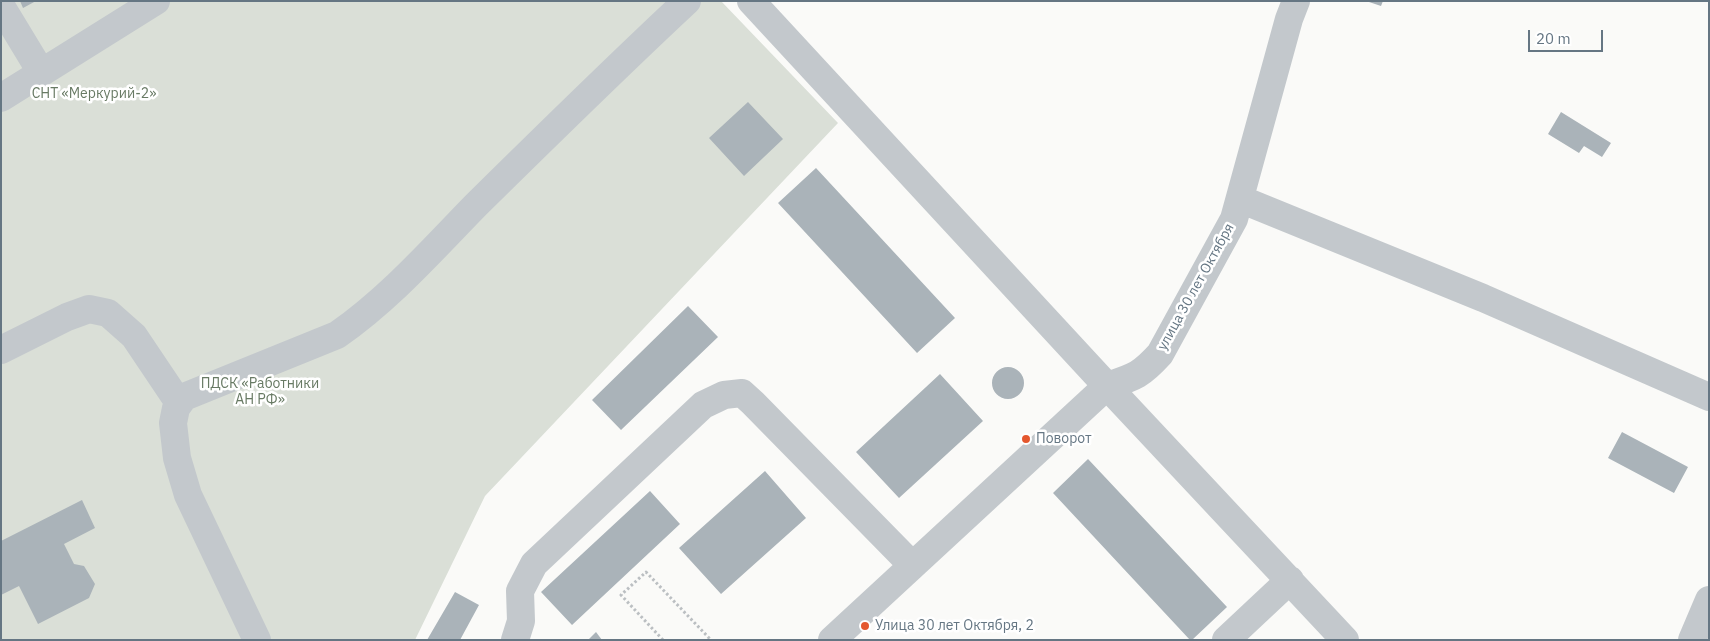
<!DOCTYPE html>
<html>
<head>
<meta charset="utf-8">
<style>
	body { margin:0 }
	#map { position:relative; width:1710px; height:641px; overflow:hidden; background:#fafaf8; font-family:"IBM Plex Sans",sans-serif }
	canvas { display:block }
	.frame { position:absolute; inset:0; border:2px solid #657683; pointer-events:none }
	.scale { position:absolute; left:1528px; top:30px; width:75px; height:22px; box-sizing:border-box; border:2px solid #657683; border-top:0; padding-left:6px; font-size:15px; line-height:18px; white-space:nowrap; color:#657683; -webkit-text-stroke:4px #fff; paint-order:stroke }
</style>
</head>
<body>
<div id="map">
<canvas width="1710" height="641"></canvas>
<div class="frame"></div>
<div class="scale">20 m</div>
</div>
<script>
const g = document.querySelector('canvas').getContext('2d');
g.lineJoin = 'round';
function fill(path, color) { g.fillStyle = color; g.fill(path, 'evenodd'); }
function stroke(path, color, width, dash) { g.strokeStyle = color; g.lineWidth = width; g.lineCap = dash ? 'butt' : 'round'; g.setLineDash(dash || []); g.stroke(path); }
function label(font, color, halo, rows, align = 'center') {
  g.font = font + ' "IBM Plex Sans",sans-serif'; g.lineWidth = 5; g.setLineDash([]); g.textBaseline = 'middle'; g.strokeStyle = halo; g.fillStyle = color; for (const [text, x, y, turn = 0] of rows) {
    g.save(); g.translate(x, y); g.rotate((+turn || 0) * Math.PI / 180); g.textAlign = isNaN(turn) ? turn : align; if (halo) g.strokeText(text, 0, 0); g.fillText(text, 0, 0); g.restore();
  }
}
const green = new Path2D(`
	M1,1H721L838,123L485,496L415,640H1Z`);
const building = new Path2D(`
	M20,1H36L23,8Z
	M1366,1H1383L1381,6Z
	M748,102L783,139L744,176L709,138Z
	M1561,112L1611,143L1602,157L1584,146L1579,153L1548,134Z
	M816,168L955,318L917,353L778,203Z
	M688,306L718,337L621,430L592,400Z
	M992 383a16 16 0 1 1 32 0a16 16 0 1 1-32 0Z
	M940,374L983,421L899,498L856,452Z
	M1622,432L1688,467L1674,493L1608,458Z
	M1088,459L1227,607L1192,640H1190L1053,493Z
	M765,471L806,518L721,594L679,548Z
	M650,491L680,524L572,625L541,592Z
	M82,500L95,528L64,544L74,564L84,566L95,584L89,598L38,624L19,586L1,595V541Z
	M455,592L479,605L460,640H427Z
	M596,632L602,640H588Z`);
const path = new Path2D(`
	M663,640L621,595L646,572L711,640`);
const minor = new Path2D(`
	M751,1L1107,386L1345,640
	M1,6L41,72
	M1,98L156,1
	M1240,199L1483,298L1709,397
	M1,350L67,317L89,309L108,313L134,336L179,403
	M257,640L188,495L177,458L173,423L176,408L184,397L337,335C389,299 432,250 476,205C546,136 615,68 687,1
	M515,640L521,621L520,591L534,564L703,405L724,395L742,393L753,403L912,565
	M832,640L1107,386C1134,377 1140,376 1160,354L1234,219L1289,19L1296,1
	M1226,640L1290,580
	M1692,640L1709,600`);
const markers = [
	[1026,439,5,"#e4572e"],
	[865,626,5,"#e4572e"]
];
const parkNames = [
	["СНТ «Меркурий-2»",94,94],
	["ПДСК «Работники",260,384],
	["АН РФ»",260,400]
];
const streetNames = [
	["улица 30 лет Октября",1196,287,-61]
];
const poiNames = [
	["Поворот",1036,439],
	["Улица 30 лет Октября, 2",875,626]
];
fill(green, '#dadfd7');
fill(building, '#aab3b9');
stroke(path, '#bbbfc2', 3, [2.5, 2.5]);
stroke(minor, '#c3c8cc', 28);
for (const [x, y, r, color] of markers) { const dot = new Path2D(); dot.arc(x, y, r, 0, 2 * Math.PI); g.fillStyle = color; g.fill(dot); stroke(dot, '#fff', 2); }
label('14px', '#687a64', '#fff', parkNames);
label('14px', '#657683', '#fff', streetNames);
label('14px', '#657683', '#fff', poiNames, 'left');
</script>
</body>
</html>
